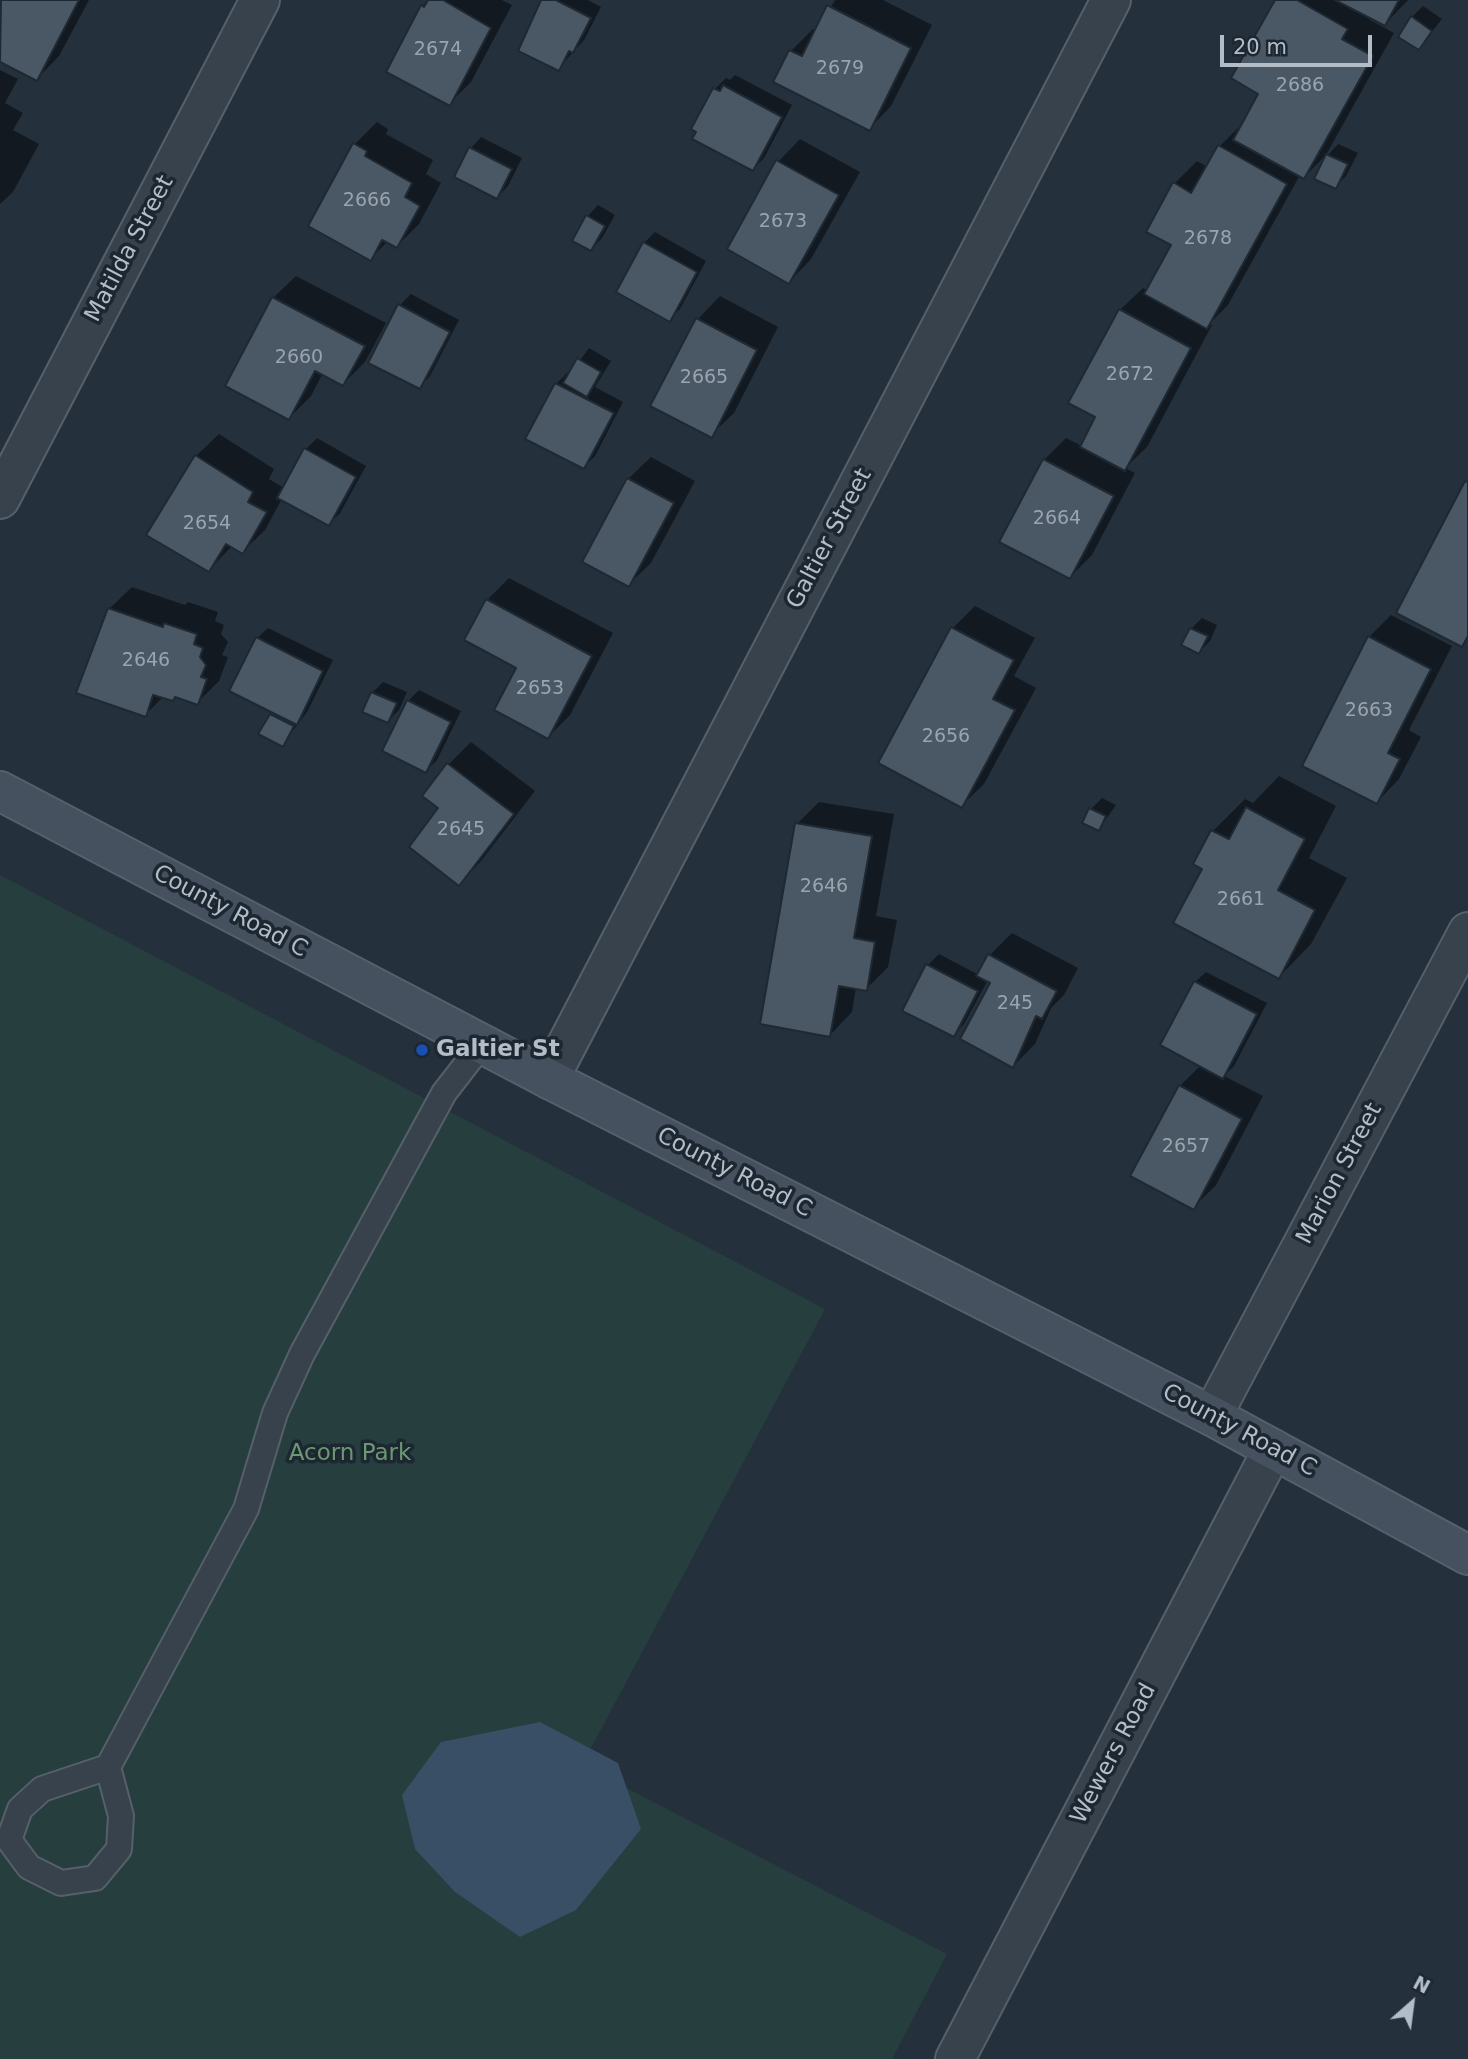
<!DOCTYPE html>
<html>
<head>
<meta charset="utf-8">
<style>
	body { margin:0 }
	#map { position:relative; width:1468px; height:2059px; overflow:hidden; background:#24303c; font-family:"DejaVu Sans",sans-serif }
	canvas { display:block }
	.north { position:absolute; left:1377px; top:1968px; width:70px; height:70px; -webkit-text-stroke:5px #1d2731; paint-order:stroke; rotate:28deg; font-size:19px; font-weight:700; line-height:28px; text-align:center; color:#b3bdc8 }
	.north::after { content:''; display:block; margin:auto; width:24px; height:32px; background:#b3bdc8; clip-path:polygon(50% 0,100% 100%,50% 72%,0 100%) }
	.scale { position:absolute; left:1220px; top:35px; width:152px; height:32px; box-sizing:border-box; border:4px solid #b3bdc8; border-top:0; padding-left:9px; font-size:21px; line-height:24px; white-space:nowrap; color:#b3bdc8; -webkit-text-stroke:5px #1d2731; paint-order:stroke }
</style>
</head>
<body>
<div id="map">
<canvas width="1468" height="2059"></canvas>
<div class="north">N</div>
<div class="scale">20 m</div>
</div>
<script>
const g = document.querySelector('canvas').getContext('2d');
g.lineJoin = 'round';
function fill(path, color) { g.fillStyle = color; g.fill(path, 'evenodd'); }
function stroke(path, color, width, dash) { g.strokeStyle = color; g.lineWidth = width; g.lineCap = dash ? 'butt' : 'round'; g.setLineDash(dash || []); g.stroke(path); }
function label(font, color, halo, rows, align = 'center') {
  g.font = font + ' "DejaVu Sans",sans-serif'; g.lineWidth = 7; g.setLineDash([]); g.textBaseline = 'middle'; g.strokeStyle = halo; g.fillStyle = color; for (const [text, x, y, turn = 0] of rows) {
    g.save(); g.translate(x, y); g.rotate((+turn || 0) * Math.PI / 180); g.textAlign = isNaN(turn) ? turn : align; if (halo) g.strokeText(text, 0, 0); g.fillText(text, 0, 0); g.restore();
  }
}
const green = new Path2D(`
	M0,875L825,1309L582,1765L947,1954L892,2059H0Z`);
const water = new Path2D(`
	M540,1722L618,1763L641,1829L576,1910L520,1937L455,1892L415,1849L402,1795L441,1742Z`);
const shadow = new Path2D(`
	M1,0H89L59,56L37,79L0,60Z
	M428,0H502L512,5L471,82L449,104L422,6Z
	M544,0H588L601,7L584,40L558,69Z
	M835,0H883L932,25L891,106L869,129L791,51L813,29L817,31Z
	M1277,0H1408L1385,24L1372,17L1370,20L1394,33L1326,155L1304,177L1300,175L1228,305L1209,324L1212,325L1147,447L1125,468L1135,473L1092,555L1070,577L1044,460L1066,438L1082,446L1098,416L1120,310L1143,288L1148,291L1174,244L1175,183L1197,161L1208,167L1220,146L1242,124L1261,93Z
	M1423,6L1442,19L1419,48L1412,17Z
	M0,70L18,79L5,103L23,113L13,130L39,144L13,192L0,204Z
	M735,75L792,105L764,158L753,169L715,89L726,78L730,80Z
	M377,122L388,129L386,134L433,160L426,174L441,183L419,224L397,246L388,241L370,259L310,226L355,144Z
	M481,137L522,158L508,186L497,197L471,148Z
	M800,139L860,172L811,259L789,282L778,162Z
	M1338,144L1358,153L1346,176L1335,187L1316,178L1328,155Z
	M598,205L615,215L602,238L591,249L588,216Z
	M655,232L706,261L680,309L669,319L644,243Z
	M296,276L386,323L365,362L343,384L323,373L311,396L289,418L273,298Z
	M411,294L459,320L430,376L419,387L400,305Z
	M720,296L778,327L734,413L711,435L652,405L698,319Z
	M589,348L611,361L595,387L623,402L595,456L584,467L556,384L567,373L570,374Z
	M219,434L274,469L269,479L284,488L306,449L317,438L366,466L340,513L329,524L282,499L265,530L242,552L232,546L209,570L196,456Z
	M651,457L695,481L651,563L628,585V479Z
	M509,578L613,633L570,715L548,737L487,600Z
	M132,587L185,605L188,602L218,612L215,621L224,625L221,634L228,642L222,655L228,657L219,681L197,703L177,695L164,696L145,715L109,609Z
	M975,606L1035,638L1014,676L1036,688L984,784L961,806L953,628Z
	M1391,615L1452,646L1409,730L1421,737L1399,779L1377,802L1369,637Z
	M1202,618L1217,625L1210,641L1199,652L1191,629Z
	M268,628L333,660L307,712L282,745L271,715L274,712L257,638Z
	M383,682L407,692L399,710L388,721L372,693Z
	M419,690L461,711L437,760L426,771L384,750L408,701Z
	M471,742L535,791L481,861L459,884L449,764Z
	M1279,776L1336,806L1309,858L1347,878L1311,944L1279,977L1204,868L1213,831L1245,799L1253,803Z
	M1102,798L1116,805L1099,829L1091,809Z
	M819,802L894,814L876,916L897,920L888,967L866,989L856,987L852,1012L830,1035L797,824Z
	M1012,933L1078,968L1064,995L1051,1008L1035,1044L1013,1066L992,982L988,980L964,1024L954,1035L928,965L939,954L979,975L990,955Z
	M1206,972L1267,1003L1234,1066L1224,1076L1263,1096L1216,1185L1193,1208L1180,1086L1201,1065L1195,982Z`);
const building = new Path2D(`
	M1,0H79L37,81L0,62Z
	M428,0H443L491,28L450,106L386,72L421,5L424,7Z
	M541,0H556L591,18L573,53L569,51L559,71L518,51Z
	M1275,0H1297L1348,29L1342,39L1373,56L1304,179L1233,140L1258,94L1231,78Z
	M1335,0H1399L1385,26Z
	M827,5L911,48L870,131L773,82L789,50L802,56Z
	M1411,16L1432,31L1419,50L1398,37Z
	M723,85L782,117L753,171L692,139L696,132L691,129L713,88L720,91Z
	M353,143L367,151L365,156L412,183L405,197L420,206L397,248L382,240L371,261L308,226Z
	M1218,145L1287,184L1207,329L1144,294L1171,245L1146,232L1173,182L1191,193Z
	M469,147L512,169L497,199L454,177Z
	M1326,154L1348,164L1336,189L1314,179Z
	M776,160L839,195L789,284L727,249Z
	M586,215L605,226L591,251L572,241Z
	M643,242L697,272L670,322L616,292Z
	M272,297L365,346L343,386L315,371L289,420L225,386Z
	M398,304L450,332L420,389L368,363Z
	M1119,309L1191,348L1125,471L1080,447L1095,417L1068,403Z
	M696,318L757,350L712,438L650,406Z
	M577,358L601,372L587,397L563,383Z
	M555,383L614,413L584,469L525,439Z
	M304,448L356,477L329,526L277,498Z
	M195,455L253,492L248,502L267,512L243,554L226,544L209,572L146,535Z
	M1043,459L1114,496L1070,579L999,542Z
	M627,478L674,503L629,587L582,562Z
	M1465,481L1468,482V636L1462,647L1396,613Z
	M486,599L592,656L548,739L494,710L516,668L464,640Z
	M108,608L163,627L164,623L197,634L194,644L203,648L200,657L206,665L201,677L207,679L198,705L175,697L173,701L153,695L146,717L76,693Z
	M951,627L1014,660L993,699L1015,710L962,808L878,763Z
	M1190,628L1208,636L1199,654L1181,645Z
	M1368,636L1431,669L1388,753L1400,759L1377,804L1302,766Z
	M256,637L323,671L297,725L229,691Z
	M371,692L397,703L388,723L362,712Z
	M407,700L451,722L426,773L382,751Z
	M270,714L294,726L283,747L258,734Z
	M447,763L514,814L459,886L409,847L438,808L422,796Z
	M1246,807L1305,839L1278,890L1315,910L1279,979L1173,923L1202,869L1193,864L1211,830L1229,839Z
	M1089,808L1106,816L1099,831L1082,823Z
	M795,823L872,836L854,938L875,942L867,991L839,986L830,1037L760,1024Z
	M988,954L1057,991L1042,1019L1036,1016L1013,1068L960,1039L990,983L976,976Z
	M926,964L978,991L954,1037L902,1011Z
	M1194,981L1257,1014L1223,1079L1160,1045Z
	M1179,1085L1242,1119L1194,1210L1130,1176Z`);
const lane = new Path2D(`
	M108,1767L121,1816L119,1849L95,1878L61,1883L29,1867L9,1840L20,1809L42,1789L108,1767L246,1509L275,1413L302,1354L444,1093L482,1044`);
const street = new Path2D(`
	M0,499L260,0
	M549,1079L1111,0
	M1212,1416L1468,932
	M955,2059L1273,1449`);
const secondary = new Path2D(`
	M0,791L549,1079L1212,1416L1468,1555`);
const markers = [
	[422,1050,7,"#1a4fb4"]
];
const numberNames = [
	["2674",438,50],
	["2679",840,69],
	["2686",1300,86],
	["2666",367,201],
	["2673",783,222],
	["2678",1208,239],
	["2660",299,358],
	["2672",1130,375],
	["2665",704,378],
	["2664",1057,519],
	["2654",207,524],
	["2646",146,661],
	["2653",540,689],
	["2663",1369,711],
	["2656",946,737],
	["2645",461,830],
	["2646",824,887],
	["2661",1241,900],
	["245",1015,1004],
	["2657",1186,1147]
];
const streetNames = [
	["Matilda Street",130,249,-62],
	["Galtier Street",830,539,-62],
	["County Road C",230,912,28],
	["County Road C",734,1173,27],
	["Marion Street",1340,1174,-62],
	["County Road C",1239,1431,28],
	["Wewers Road",1114,1754,-62]
];
const poiNames = [
	["Galtier St",436,1050]
];
const parkNames = [
	["Acorn Park",350,1454]
];
fill(green, '#273e3e');
fill(water, '#394f65');
fill(shadow, '#0007');
fill(building, '#4a5865');
stroke(building, '#1f2933', 2);
stroke(lane, '#56606a', 28);
stroke(street, '#56606a', 42);
stroke(secondary, '#56606a', 42);
stroke(lane, '#38424c', 24);
stroke(street, '#38424c', 38);
stroke(secondary, '#46515f', 38);
for (const [x, y, r, color] of markers) { const dot = new Path2D(); dot.arc(x, y, r, 0, 2 * Math.PI); g.fillStyle = color; g.fill(dot); stroke(dot, '#1d2731', 2.5); }
label('19px', '#99a4af', null, numberNames);
label('23px', '#b3bdc8', '#1d2731', streetNames);
label('bold 23px', '#b3bdc8', '#1d2731', poiNames, 'left');
label('23px', '#6b9871', '#1d2731', parkNames);
</script>
</body>
</html>
